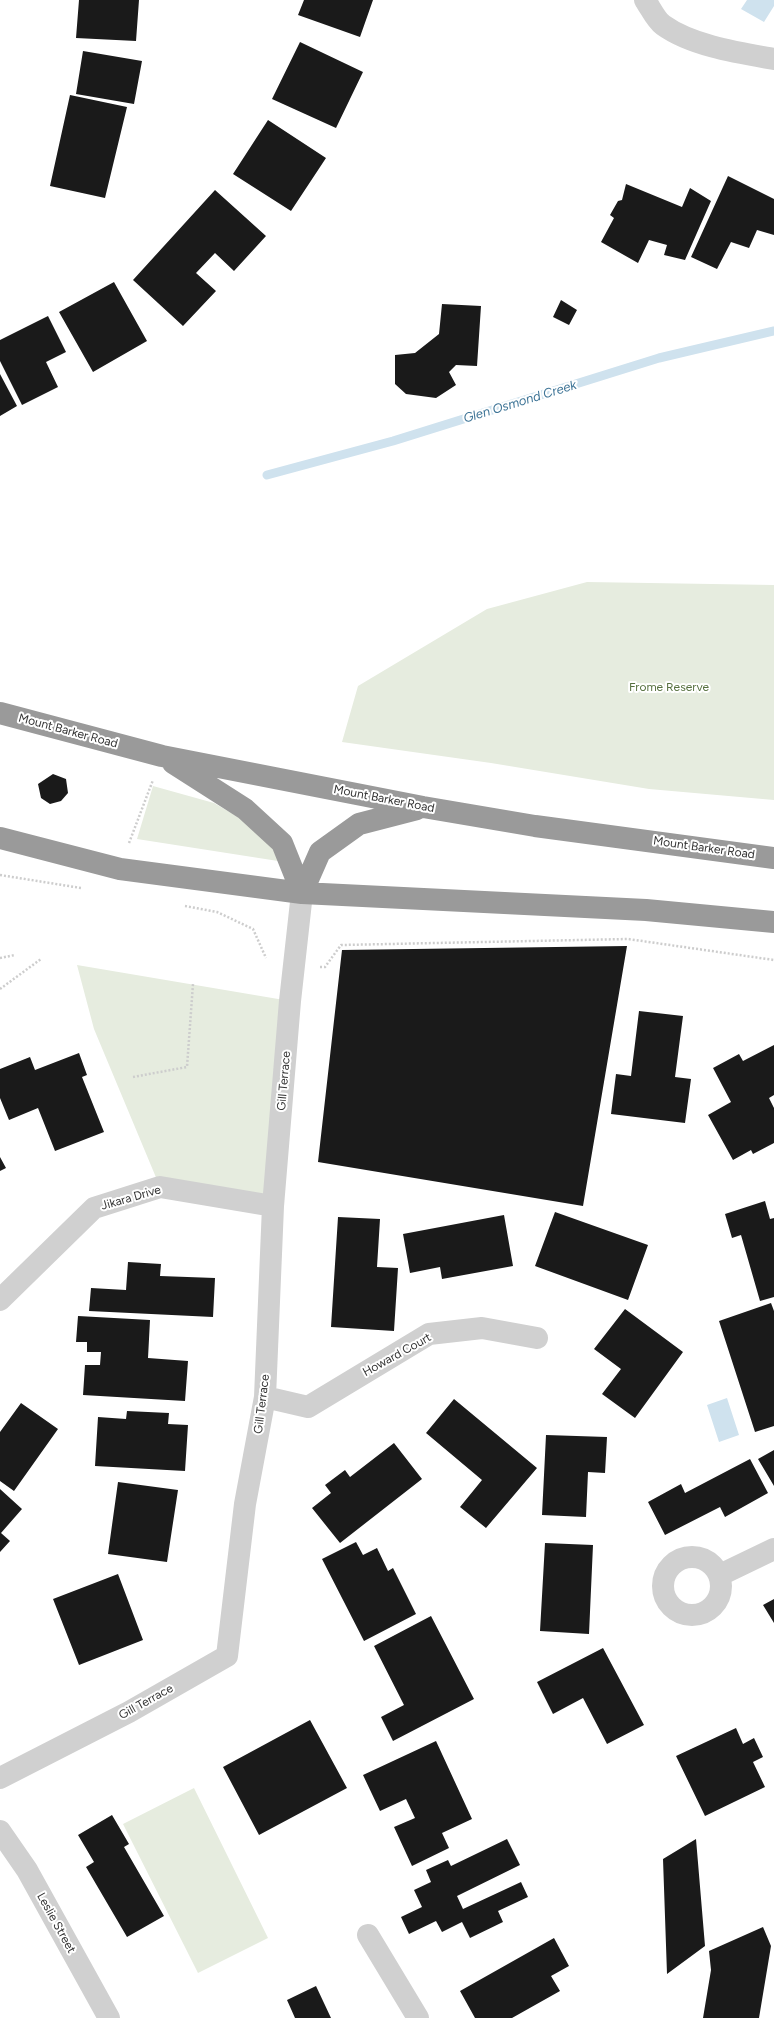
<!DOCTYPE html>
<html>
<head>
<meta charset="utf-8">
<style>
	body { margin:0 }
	canvas { display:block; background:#fff }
</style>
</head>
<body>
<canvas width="774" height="2018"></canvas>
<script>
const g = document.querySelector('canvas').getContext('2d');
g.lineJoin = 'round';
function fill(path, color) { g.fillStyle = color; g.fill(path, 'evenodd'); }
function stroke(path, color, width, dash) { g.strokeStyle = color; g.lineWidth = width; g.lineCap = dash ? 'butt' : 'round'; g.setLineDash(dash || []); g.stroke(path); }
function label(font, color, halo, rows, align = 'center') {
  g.font = font + ' Figtree,sans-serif'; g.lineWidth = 4; g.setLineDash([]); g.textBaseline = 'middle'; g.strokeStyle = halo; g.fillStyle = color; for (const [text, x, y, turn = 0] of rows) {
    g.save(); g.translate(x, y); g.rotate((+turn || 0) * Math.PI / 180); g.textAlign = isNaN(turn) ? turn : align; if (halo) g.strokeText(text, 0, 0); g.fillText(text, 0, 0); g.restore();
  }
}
const green = new Path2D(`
	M587,582L774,585V800L649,789L491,763L342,742L358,686L487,609Z
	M153,786L214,803L250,824L271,844L278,861L137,839Z
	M77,965L290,1001L273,1206L160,1187L94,1029Z
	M194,1788L268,1938L198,1973L123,1824Z`);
const water = new Path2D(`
	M747,0H774V6L764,22L741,9Z
	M727,1398L739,1435L719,1442L707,1405Z`);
const stream = new Path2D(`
	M267,475L393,441L659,358L774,331`);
const building = new Path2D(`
	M79,0H139L136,41L76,38Z
	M304,0H373L360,37L298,15Z
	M300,42L363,72L336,128L272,99Z
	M83,51L142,61L134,104L76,94Z
	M70,95L127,107L105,198L50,186Z
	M268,120L326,158L291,211L233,174Z
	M728,176L774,199V235L757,230L749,248L731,242L717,269L691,257Z
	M626,184L682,207L690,188L711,201L685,260L664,255L667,245L649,240L638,263L601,242L614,218L610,215L618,201L622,200Z
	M215,190L266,236L234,271L215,253L196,273L216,291L183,326L133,280Z
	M114,282L147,341L93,372L59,312Z
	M561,300L577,310L569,325L553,317Z
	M442,304L481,306L477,366L456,365L449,372L456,385L436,398L406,394L395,384V355L415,353L439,334Z
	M48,316L66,352L46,362L58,387L22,405L0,361V340Z
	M0,374L17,406L0,416Z
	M53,774L66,779L68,793L61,801L50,804L41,798L38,784Z
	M627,946L583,1206L318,1162L342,950Z
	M639,1011L683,1016L675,1077L691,1079L685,1123L611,1114L616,1074L631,1076Z
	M774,1045V1095L769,1098L774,1108V1143L753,1154L751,1150L733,1160L708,1115L731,1102L713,1068L739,1054L743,1061Z
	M79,1053L87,1075L82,1077L104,1132L55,1151L38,1108L9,1120L0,1098V1069L30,1057L35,1070Z
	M0,1157L6,1168L0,1171Z
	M765,1201L770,1219L774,1218V1297L760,1301L741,1235L732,1238L725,1214Z
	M555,1212L648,1245L628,1300L535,1266Z
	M504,1215L513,1266L442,1279L440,1267L410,1273L403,1234Z
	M338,1217L380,1219L377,1267L398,1268L394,1331L331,1327Z
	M128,1262L161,1264L160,1276L215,1278L213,1317L89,1311L91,1288L126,1290Z
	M771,1303L774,1311V1426L755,1432L719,1321Z
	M625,1309L683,1352L635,1418L602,1394L621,1369L594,1349Z
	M78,1316L150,1320L148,1358L188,1361L185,1401L83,1395L85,1365H100L101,1352H87V1342H76Z
	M454,1399L537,1468L486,1528L460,1507L482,1480L426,1433Z
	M21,1403L58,1429L14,1491L0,1481V1432Z
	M127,1411L169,1413L168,1424L188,1425L185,1471L95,1466L98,1417L126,1419Z
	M546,1435L607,1437L605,1473L588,1472L586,1517L542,1515Z
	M394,1443L422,1479L340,1543L312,1508L331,1493L325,1485L345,1470L350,1477Z
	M774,1450V1486L758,1459Z
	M750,1459L768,1493L725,1517L720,1507L665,1535L648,1502L681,1484L685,1493Z
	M118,1482L178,1490L167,1562L108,1554Z
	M0,1489L22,1509L1,1533L10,1541L0,1552Z
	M356,1542L363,1555L377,1548L388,1571L393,1568L416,1614L364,1641L322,1559Z
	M545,1543L593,1545L589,1634L540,1631Z
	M118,1574L143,1640L79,1665L53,1599Z
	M774,1599V1623L763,1605Z
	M431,1616L474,1699L393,1741L381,1717L404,1705L374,1646Z
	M603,1648L644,1725L607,1744L583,1698L553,1714L537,1682Z
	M310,1720L347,1788L259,1835L223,1767Z
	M736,1728L743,1744L754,1738L763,1757L753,1762L765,1787L705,1816L676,1756Z
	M436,1741L472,1819L442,1833L449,1848L412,1866L394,1827L415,1818L406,1799L380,1811L363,1775Z
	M112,1815L129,1844L124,1847L164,1916L127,1937L86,1867L94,1862L78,1835Z
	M507,1839L520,1865L457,1896L463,1909L521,1882L528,1897L498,1911L503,1922L470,1938L462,1922L442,1932L436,1921L409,1934L401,1917L422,1907L414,1890L431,1882L426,1870L448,1860L451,1866Z
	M696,1839L705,1946L667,1974L663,1859Z
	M763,1927L771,1946L759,2018H703L711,1970L709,1951Z
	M554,1938L569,1966L551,1976L560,1991L512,2018H475L460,1991Z
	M316,1986L331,2018H295L287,2000Z`);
const path = new Path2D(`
	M129,843L153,780
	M0,875L81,888
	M185,906L217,912L253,929L266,958
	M0,958L15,955
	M320,967H325L341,945L628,939L774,960
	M0,989L41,959
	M133,1077L187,1067L193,984`);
const street = new Path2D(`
	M645,0C650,7 656,20 663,25C692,46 740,53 774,59
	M0,1300L94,1208L160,1187L273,1206
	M265,1397L308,1407L429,1334L482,1328L537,1338
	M663 1586a29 29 0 1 1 58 0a29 29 0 1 1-58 0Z
	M720,1575L774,1549
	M0,1778L129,1712L227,1656L245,1504L265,1397L273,1206L290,1001L302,893
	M0,1831L27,1870L109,2018
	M368,1935L418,2018`);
const highway = new Path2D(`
	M0,713L162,756L423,807L535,826L774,858
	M173,763L245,809L282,843L302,893
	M0,838L120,869L302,893L646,910L774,922
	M302,893L320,852L359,824L417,809`);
const parkNames = [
	["Frome Reserve",669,687]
];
const streetNames = [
	["Mount Barker Road",68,731,15],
	["Mount Barker Road",384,799,11],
	["Mount Barker Road",704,848,8],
	["Gill Terrace",284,1081,-85],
	["Jikara Drive",131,1198,-16],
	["Howard Court",397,1355,-29],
	["Gill Terrace",262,1404,-83],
	["Gill Terrace",146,1702,-29],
	["Leslie Street",56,1923,61]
];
const waterNames = [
	["Glen Osmond Creek",520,402,-17]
];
fill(green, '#e6ecdf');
fill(water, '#cfe2ee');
stroke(stream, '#cfe2ee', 9);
fill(building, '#1a1a1a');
stroke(path, '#cdcdcd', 2.5, [2, 2]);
stroke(street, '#d0d0d0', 22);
stroke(highway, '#9a9a9a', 22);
label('12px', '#56703f', '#fff', parkNames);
label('12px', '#333', '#fff', streetNames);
label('italic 13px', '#3f7597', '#fff', waterNames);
</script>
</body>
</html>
